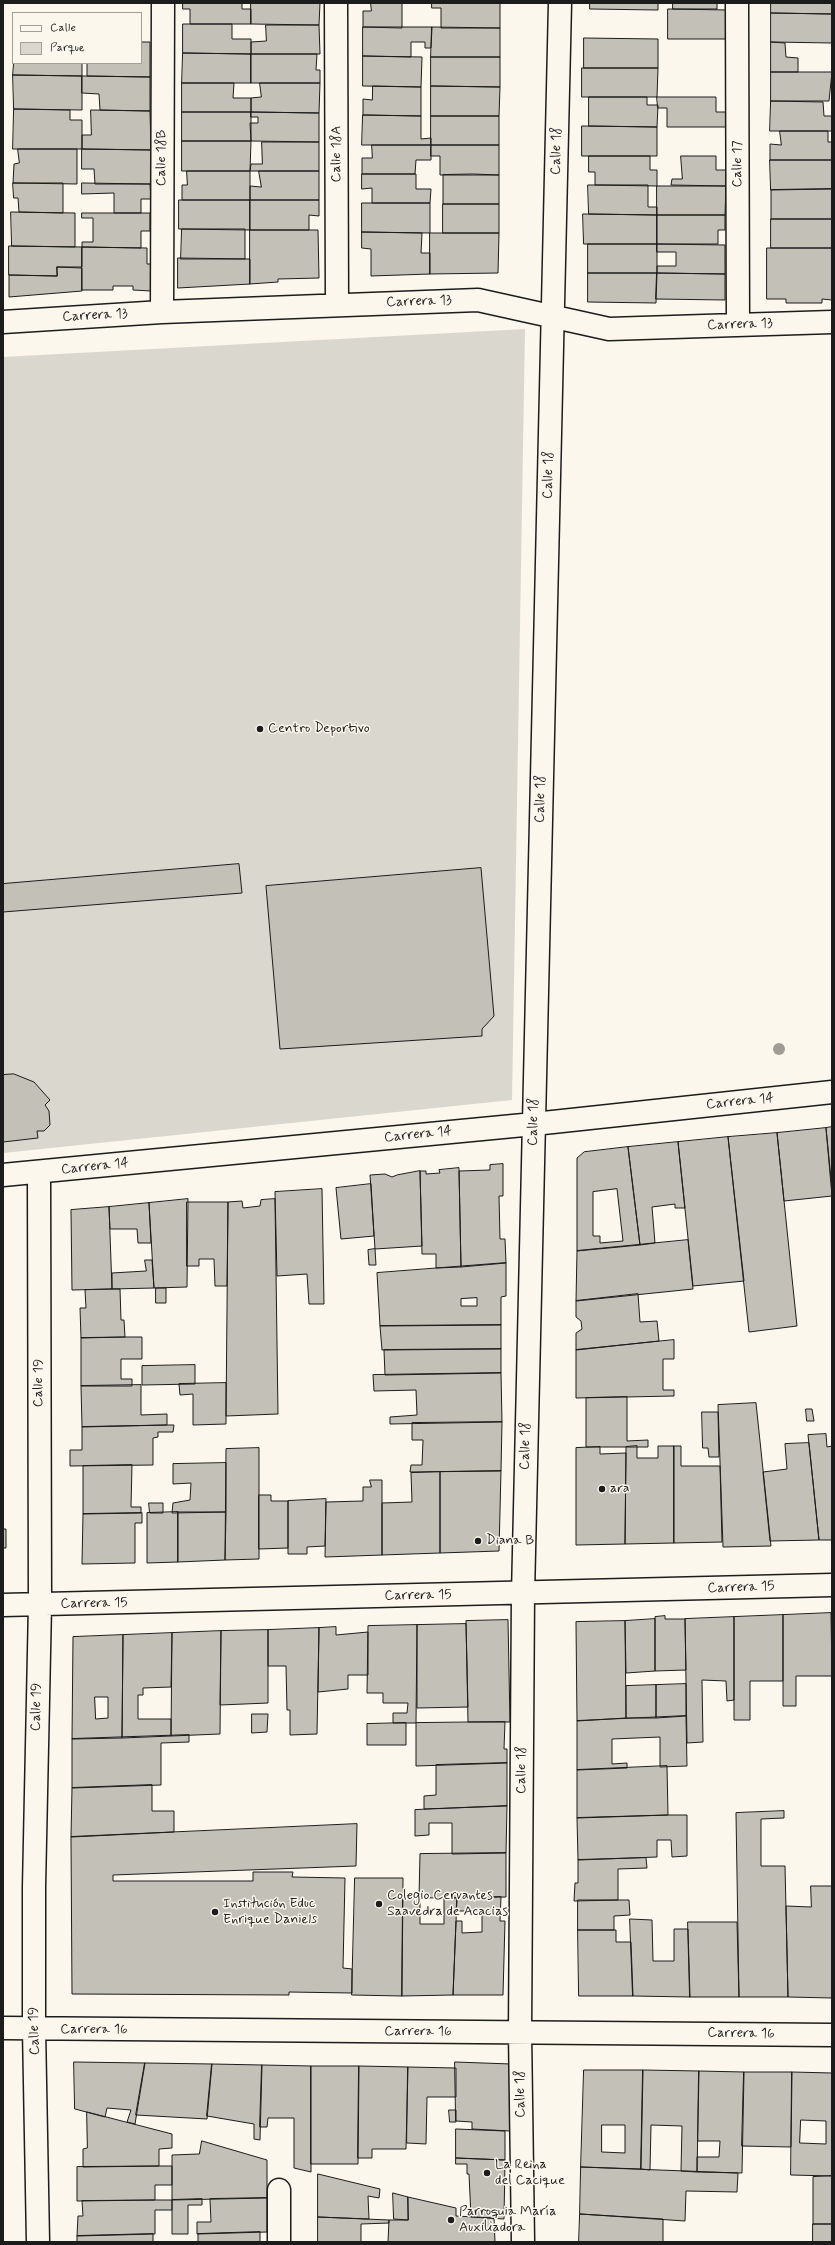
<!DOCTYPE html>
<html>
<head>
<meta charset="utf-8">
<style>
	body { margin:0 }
	#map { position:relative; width:835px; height:2245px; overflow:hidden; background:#fbf7ec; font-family:Mynerve,sans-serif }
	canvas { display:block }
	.frame { position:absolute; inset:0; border:4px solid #1c1c1c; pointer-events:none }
	.legend { position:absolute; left:12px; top:12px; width:130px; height:52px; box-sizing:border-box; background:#fbf7ec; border:1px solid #a29f99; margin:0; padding:5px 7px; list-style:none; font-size:12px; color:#1c1c1c }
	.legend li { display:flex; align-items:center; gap:8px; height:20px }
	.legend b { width:20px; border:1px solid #a29f99 }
</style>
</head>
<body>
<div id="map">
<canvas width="835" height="2245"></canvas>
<div class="frame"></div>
<ul class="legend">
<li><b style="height:5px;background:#fbf7ec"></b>Calle</li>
<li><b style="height:11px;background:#dad7ce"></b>Parque</li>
</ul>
</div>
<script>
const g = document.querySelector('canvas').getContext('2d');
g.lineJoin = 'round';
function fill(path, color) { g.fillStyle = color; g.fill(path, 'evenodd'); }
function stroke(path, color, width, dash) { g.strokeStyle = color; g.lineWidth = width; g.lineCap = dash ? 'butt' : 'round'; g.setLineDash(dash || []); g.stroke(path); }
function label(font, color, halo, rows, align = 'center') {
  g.font = font + ' Mynerve,sans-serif'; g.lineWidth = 3; g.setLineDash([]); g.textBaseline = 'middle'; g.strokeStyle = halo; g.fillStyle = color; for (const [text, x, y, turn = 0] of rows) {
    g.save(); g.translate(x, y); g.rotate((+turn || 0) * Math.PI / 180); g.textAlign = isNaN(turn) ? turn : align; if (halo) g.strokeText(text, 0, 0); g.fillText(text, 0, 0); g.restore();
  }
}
const green = new Path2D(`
	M525,329L512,1100L3,1153V357Z`);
const building = new Path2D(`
	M183,3H242V9H251V24H190V9H183Z
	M251,3H320L319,25L251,24Z
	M371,3H402V28L363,27V11H371Z
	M432,3H500V28H441V8H432Z
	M590,3H658V10L590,9Z
	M673,3H717V9H673Z
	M771,3H832V14L771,13Z
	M668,9L729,10L726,39H668Z
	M771,13L832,14V43L771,42Z
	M183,24H232V39H251V54L183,53Z
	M266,25H319L320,54H251V42L266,41Z
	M363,27H432L431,48H425V42H411V57L363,56Z
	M432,27L500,28V57H431Z
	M584,38L658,39V68H584Z
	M141,42H150V77L87,76V63H141Z
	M771,42L785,43L786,57L798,58V72H771Z
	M183,53L251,54V83H182Z
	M251,54H317L316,70H320V83H251Z
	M363,56L422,57L421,87L363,86Z
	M431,57H500V87L431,86Z
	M14,63H82V76L13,75Z
	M582,68H658L657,97H582Z
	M771,72H832L829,101H771Z
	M13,75L82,76V110L14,109Z
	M82,76L150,77V111L100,110L99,94L82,93Z
	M182,83H234L233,98H251V112H182Z
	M260,83H320L319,113L251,112V98L261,97Z
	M373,86L421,87V116L363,115V99L372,100Z
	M431,86L500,87L499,116H431Z
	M589,97H647V105H658L657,127L589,126Z
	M657,97H716V112H726V127H667V108H658Z
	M771,101L823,102L824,116H832V131H770Z
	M14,109L70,110V120H82V149H13Z
	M91,110L150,111L151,150L82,149V135H91Z
	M182,112H251V141H182Z
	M251,112L319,113V142L251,141L250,123H258V117H251Z
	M363,115L421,116V139L431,138V145H362Z
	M431,116H499V145H431Z
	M582,126L657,127V156H582Z
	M780,131H828V142H832V160H770V144L781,145Z
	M182,141H251L250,171H182Z
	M262,142H319V171H250L251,164H262Z
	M372,145H431V160H416L415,174H362V158H372Z
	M431,145H499V175H440V156H431Z
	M18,149H77V184L13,183L14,164L19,163Z
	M82,149L155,150L151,184H95L94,169H82Z
	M589,156H650V170H657V186L595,185V172H589Z
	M681,156H716V170H726V186L671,185L672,179H682Z
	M770,160H832V189L771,190Z
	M187,171H250V200H182V185H187Z
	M259,171H319V200H250V186L261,187Z
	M362,174H416V189H431L430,203H372V188L362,189Z
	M473,174L499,175V204H443V175Z
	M13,183H63V213L19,212L18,198H14Z
	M82,183L150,184L151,199H141V213H114V193L82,194Z
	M588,185H648V207H657V215L589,214Z
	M657,186H726L725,215H657Z
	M832,189V219H771V190Z
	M179,200H250V230L179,229Z
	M250,200H319V216L309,215V230H250Z
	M362,203H430V233L362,232Z
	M443,204H499V233H443Z
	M11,212L75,213V247L12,246Z
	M82,213H150V231H141V248L82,247V242H93V218H82Z
	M583,214L657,215V244H584Z
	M657,215H725V230H718V244H657Z
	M771,219H832V248H771Z
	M182,229H245V259H181Z
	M250,230H318L319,278L278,279V282L250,284Z
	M362,232L422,233L421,253H430V274L371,276V249L362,248Z
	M430,233H499L498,273L430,274Z
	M588,244H657V273H588Z
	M657,244L725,245V274L657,273V266H676V252H657Z
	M9,246L82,247V267H57V276L9,275Z
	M82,247L147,248V264H151V291L133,290V286H113V290H82Z
	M767,248H832V300L822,299V303H786V299H767Z
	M178,258L250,259V284L178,288Z
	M57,267L82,268V291L9,297V275L57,276Z
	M588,273H657L656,303L588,302Z
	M657,273L725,274V300L656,299Z
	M239,864L242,893L3,912V884Z
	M481,868L494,1016L482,1029V1036L280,1049L266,886Z
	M14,1074L34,1082L50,1100L45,1105L49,1111L50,1125L44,1131H37L38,1138L3,1142V1075Z
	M832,1127V1189L826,1128Z
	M826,1128L832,1196L784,1201L777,1133Z
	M777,1133L797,1326L749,1332L728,1137Z
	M728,1137L744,1281L693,1286L678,1142Z
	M678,1142L685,1208H675V1204L652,1207L655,1243L640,1245L628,1147Z
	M628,1147L640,1245L577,1251V1158L584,1152ZM617,1189L623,1241L600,1243V1236H593V1192Z
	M503,1164V1196H499L500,1239H505L506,1263L461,1267L459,1171L490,1170V1165Z
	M459,1168L461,1267L436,1268V1254H422L420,1171H426V1174L440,1173L439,1170Z
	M420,1171L422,1246L375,1249L370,1175L385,1174L392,1177L397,1175Z
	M371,1184L374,1236L341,1239L336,1188Z
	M322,1189L324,1304H309L307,1274L277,1276L275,1192Z
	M188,1199L187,1287L154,1288L149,1203Z
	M275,1199L278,1414L226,1416L228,1202L242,1201L243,1208L260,1206L261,1200Z
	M187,1202H228L227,1286H215L214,1259H199V1266H187Z
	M149,1203L151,1243H138L137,1229H110L109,1207Z
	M109,1207L112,1289L72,1290L71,1210Z
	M688,1240L693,1289L576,1301L577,1251Z
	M375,1249L376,1265H369L368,1250Z
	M145,1260H152L154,1288L112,1289V1273L146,1271Z
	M506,1263V1296L501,1297V1325L380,1326L377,1273ZM477,1298V1306H461V1299Z
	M156,1288H166V1303H156Z
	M112,1289H120L121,1320H124L125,1337L81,1338L80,1308H86L85,1290Z
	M638,1294L640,1322L657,1321L659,1341L576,1350V1333L582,1329L581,1321L576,1317V1301Z
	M501,1325V1349L382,1350L380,1326Z
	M125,1337H142V1359H121V1379H132V1386H81V1338Z
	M674,1340V1359H663V1390H674V1396L576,1398V1350Z
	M501,1349V1373L385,1375L384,1350Z
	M195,1365V1384L142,1385V1366Z
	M501,1373L502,1422L390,1424V1417L417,1415L416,1390L374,1391L373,1375Z
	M226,1383V1424L193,1425V1394L180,1395L179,1384Z
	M141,1385V1415L167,1414V1425L82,1427L81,1386Z
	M627,1397V1441L648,1440V1447H586V1398Z
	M756,1403L771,1546L723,1547L718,1405Z
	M806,1409H812L814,1421H807Z
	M702,1412H718L719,1457H709L708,1448H703Z
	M502,1422L501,1471L410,1472L411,1465H422L423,1440H412V1423Z
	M167,1425H174L173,1432H158V1437L153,1438V1465L70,1466V1450H82V1427Z
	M826,1434L827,1447L832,1446V1540H819L808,1435Z
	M809,1443L819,1540L770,1541L763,1472L787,1469L785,1444Z
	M637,1446V1458H658V1446H674V1543L625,1544L626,1447Z
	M674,1446H681V1466H720L722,1542L674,1543Z
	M600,1447V1454L626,1453L625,1544L576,1545V1448Z
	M259,1448V1559L225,1560L226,1449Z
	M226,1463V1512L172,1513L173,1503L190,1500L191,1483L173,1484V1464Z
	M132,1465L131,1507H141V1513L83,1514V1466Z
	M501,1471L499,1551L440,1553V1472Z
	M440,1472V1553L382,1555V1503L412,1502L411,1473Z
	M370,1480H382V1555L325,1557L326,1502L363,1501V1487H371Z
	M259,1495H271V1501H288V1548L259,1549Z
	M326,1499L325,1546L307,1547V1554H288V1501Z
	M149,1503H163V1513H150Z
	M178,1512V1562L147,1563V1513Z
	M178,1512H226L225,1560L178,1562Z
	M142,1513V1523H135V1563L82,1564L83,1514Z
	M3,1529H6V1548H3Z
	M831,1613L832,1676H796V1706H783V1615Z
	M783,1615V1681H750V1720H734V1617Z
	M665,1616V1619H685L686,1670L655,1671V1617Z
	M734,1617V1700L727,1701L726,1681L702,1680L703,1742L687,1743L685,1619Z
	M655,1619V1671L626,1673L625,1621Z
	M508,1620L510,1722H468L466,1621Z
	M625,1621L626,1718L577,1721L576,1622Z
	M466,1624L468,1707L417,1708V1625Z
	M417,1625L416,1723H393V1713H407L408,1703H383V1693H367L368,1626Z
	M336,1627V1635L368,1632V1675H348V1689L318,1692L319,1628Z
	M319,1628L317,1734L290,1735V1710H287L286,1666H268V1630Z
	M268,1630V1703L220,1705L221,1631Z
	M221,1631L220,1734L171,1736L172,1633Z
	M172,1633L171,1687L143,1688V1695H138V1719H171V1736L122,1738L123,1635Z
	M123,1635L122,1738L72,1739L73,1637ZM95,1697H108V1718L96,1719Z
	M686,1684V1716L656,1718V1685Z
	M656,1685V1718H626V1686Z
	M252,1714H268L267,1732L252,1733Z
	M686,1716L687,1766L660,1767V1737L612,1739V1764L627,1763V1768L577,1770V1721Z
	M505,1722L504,1749H507V1763L416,1766V1723Z
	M406,1723V1745H367V1724Z
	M189,1735V1742L161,1743V1785L72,1788V1739Z
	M507,1763V1806L424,1809V1796L436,1795V1765Z
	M667,1766L668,1815L577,1818V1770Z
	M152,1785V1811H174V1832L71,1837L72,1788Z
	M507,1806L506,1853L452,1854V1823H429V1835L415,1836V1810Z
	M784,1811V1818L761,1819V1866H785L788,1997H739L736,1813Z
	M668,1815H687V1856L672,1857L671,1840H657V1857L578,1860L577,1818Z
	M357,1824L356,1866L113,1875V1881H253V1872H293L292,1877L345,1878L343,1968L352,1969V1993L289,1992V1995L72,1994L71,1837Z
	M506,1853V1897L419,1898L420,1854Z
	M646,1858L647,1868L618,1869V1900L574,1901L575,1883H578V1860Z
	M355,1878H403L402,1996L352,1995Z
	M811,1886H832V1998L788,1997L786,1906L811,1907Z
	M501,1897L500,1921H505L503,1995H453L456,1921H462V1933L482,1932V1911H456L457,1898Z
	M403,1898H420V1924H444V1898H457L453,1995L402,1996Z
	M578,1900H629L630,1915L614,1916V1930H578Z
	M630,1919L652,1920L653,1961H674V1929H688L690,1997L633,1996Z
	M688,1922H737L739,1997H690Z
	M578,1930H616V1942H631L633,1996H579Z
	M74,2062L145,2063L135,2124L127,2122L131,2110L107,2108L105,2117L75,2109Z
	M455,2062L511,2064L510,2131L472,2129V2122L456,2121Z
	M145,2063L212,2064L207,2119L136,2115Z
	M212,2064L262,2065L260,2140L254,2139V2124L207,2116Z
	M262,2065L311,2066V2172L294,2168V2118H268L267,2127H260Z
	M311,2066H359L358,2164H311Z
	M359,2066L408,2067L406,2149H372V2158H358Z
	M408,2067L456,2068V2097H427L426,2144L407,2143Z
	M584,2070H643L641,2169L581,2167ZM602,2125H625V2153L602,2152Z
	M643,2070L699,2071L697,2172L681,2171L682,2126L651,2125L650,2170L641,2169Z
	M699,2071L744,2072L742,2173L697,2172V2157H719L720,2141H698Z
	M744,2072H792L791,2147L742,2146Z
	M792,2072L832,2073V2176L791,2175ZM801,2120L826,2121V2144L800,2143Z
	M449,2110H456V2122H450Z
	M87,2112L172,2134V2148L159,2149V2166L83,2167V2149L87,2148Z
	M456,2129L505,2131V2160L456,2158Z
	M202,2141L267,2160V2198L172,2200V2155L199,2154Z
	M456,2158L505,2160L504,2219L471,2217L469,2174H467V2164H456Z
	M159,2166H172V2185H155V2200L77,2201V2167Z
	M581,2167L738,2173L737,2192L686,2191L685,2221L580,2214Z
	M318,2174L380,2189L379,2198L368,2196L369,2219L318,2217Z
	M832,2176V2224H813V2177Z
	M393,2193L408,2197V2220L394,2219Z
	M408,2197L456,2208V2216L494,2218L495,2242H388L389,2220H408Z
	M267,2198V2232L197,2234V2222H211L210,2199Z
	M202,2199V2205H188V2234H172V2200Z
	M155,2200H172V2210H155V2234L77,2236L78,2216H83L82,2201Z
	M580,2214L663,2219V2242H579Z
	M318,2217L389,2220V2223L361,2224V2242H318Z
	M813,2224H832V2242H813Z
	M260,2232V2242H198V2234Z
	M153,2234V2242H77V2236Z`);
const minor = new Path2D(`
	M336,3L337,304
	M737,3L738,325
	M162,312L163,3
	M3,322L162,312L478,300L609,329L832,322
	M3,1175L534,1124L832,1092
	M3,1605L832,1585
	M3,2028L832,2035
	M38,2242L34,2029V1887L40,1605L39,1172
	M279,2242V2190
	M523,2242L520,2032L523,1594L560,3`);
const trees = [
	[779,1049]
];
const markers = [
	[260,729,4,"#1c1c1c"],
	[602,1489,4,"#1c1c1c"],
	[478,1541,4,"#1c1c1c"],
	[379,1904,4,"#1c1c1c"],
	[215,1912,4,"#1c1c1c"],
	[487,2173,4,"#1c1c1c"],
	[451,2220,4,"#1c1c1c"]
];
const streetNames = [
	["Calle 18",557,151,-89],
	["Calle 18A",337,154,-90],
	["Calle 18B",162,158,-90],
	["Calle 17",738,164,-90],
	["Carrera 13",419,302,-2],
	["Carrera 13",95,316,-3],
	["Carrera 13",740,325,-2],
	["Calle 18",549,475,-89],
	["Calle 18",541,799,-89],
	["Carrera 14",740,1102,-6],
	["Calle 18",534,1122,-89],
	["Carrera 14",418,1135,-6],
	["Carrera 14",95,1167,-6],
	["Calle 19",39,1383,-90],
	["Calle 18",526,1446,-89],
	["Carrera 15",741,1588,-2],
	["Carrera 15",418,1596,-1],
	["Carrera 15",94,1604,-1],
	["Calle 19",37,1707,-89],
	["Calle 18",522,1770,-90],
	["Carrera 16",94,2030],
	["Calle 19",35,2031,-92],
	["Carrera 16",418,2032],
	["Carrera 16",741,2034,1],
	["Calle 18",521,2094,-91]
];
const poiNames = [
	["Centro Deportivo",268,729],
	["ara",610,1489],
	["Diana B",486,1541],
	["Colegio Cervantes",387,1896],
	["Saavedra de Acacias",387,1912],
	["Institución Educ",223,1904],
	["Enrique Daniels",223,1920],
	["La Reina",495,2165],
	["del Cacique",495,2181],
	["Parroquia María",459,2212],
	["Auxiliadora",459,2228]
];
fill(green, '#dad7ce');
fill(building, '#c3c0b8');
stroke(building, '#1c1c1c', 1);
stroke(minor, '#1c1c1c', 25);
stroke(minor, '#fbf7ec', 22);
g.fillStyle = '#a09d97';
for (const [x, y] of trees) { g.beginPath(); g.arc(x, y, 6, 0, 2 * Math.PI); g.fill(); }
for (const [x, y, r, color] of markers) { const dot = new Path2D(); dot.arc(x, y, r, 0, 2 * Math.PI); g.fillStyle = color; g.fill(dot); stroke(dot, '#fbf7ec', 1.5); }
label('14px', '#1c1c1c', '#fbf7ec', streetNames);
label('14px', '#1c1c1c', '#fbf7ec', poiNames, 'left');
</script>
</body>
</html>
